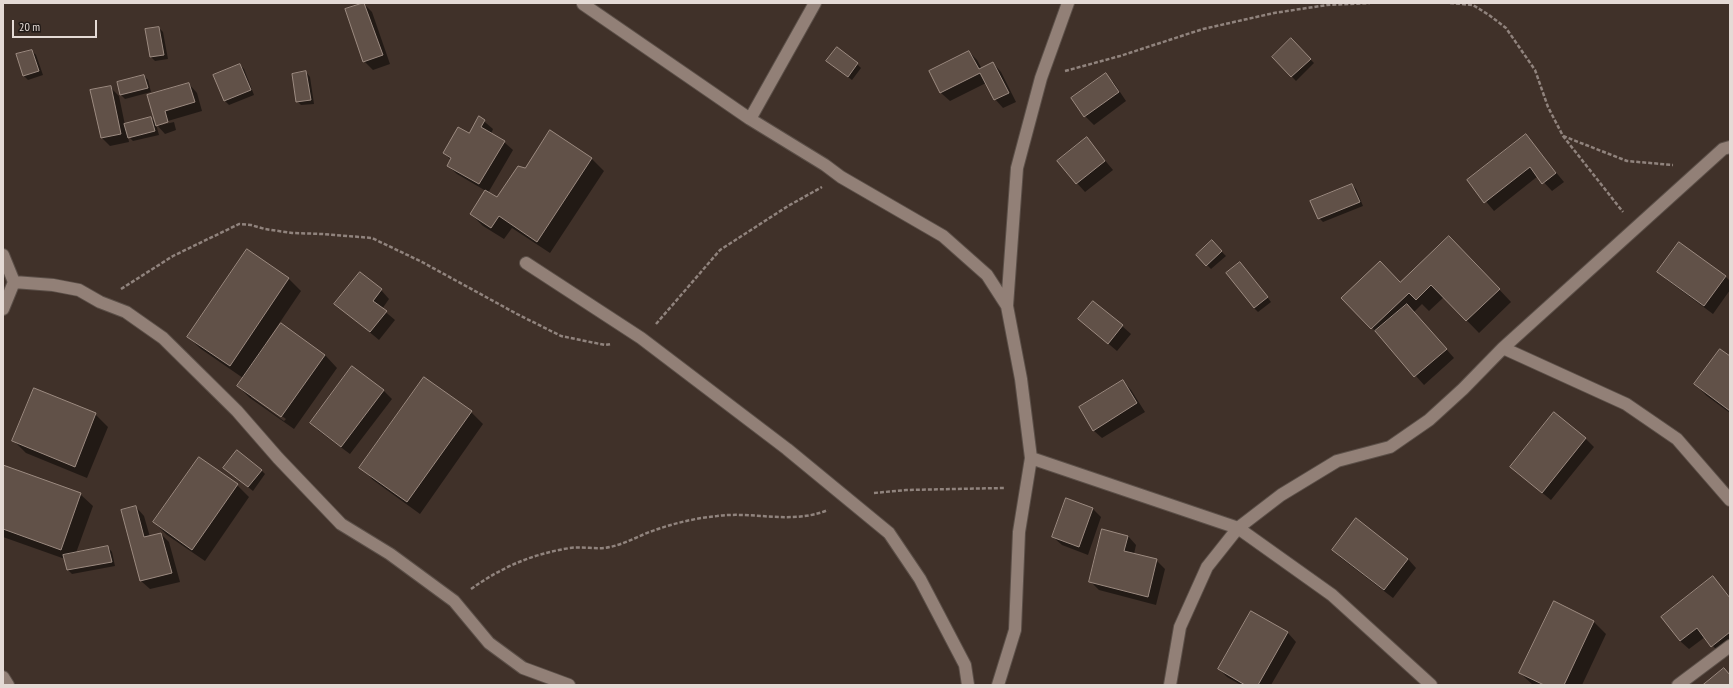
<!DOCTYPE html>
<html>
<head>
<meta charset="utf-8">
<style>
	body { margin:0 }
	#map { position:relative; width:1733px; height:688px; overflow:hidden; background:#403129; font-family:"PT Sans Narrow",sans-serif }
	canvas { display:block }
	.frame { position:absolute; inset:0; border:4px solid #e4dad5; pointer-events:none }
	.scale { position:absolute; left:12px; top:20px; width:85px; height:18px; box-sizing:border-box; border:2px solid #e4dad5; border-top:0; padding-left:5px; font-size:12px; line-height:14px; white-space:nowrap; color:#e4dad5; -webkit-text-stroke:3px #211a17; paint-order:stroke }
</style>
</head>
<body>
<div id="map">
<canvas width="1733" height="688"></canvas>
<div class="frame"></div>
<div class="scale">20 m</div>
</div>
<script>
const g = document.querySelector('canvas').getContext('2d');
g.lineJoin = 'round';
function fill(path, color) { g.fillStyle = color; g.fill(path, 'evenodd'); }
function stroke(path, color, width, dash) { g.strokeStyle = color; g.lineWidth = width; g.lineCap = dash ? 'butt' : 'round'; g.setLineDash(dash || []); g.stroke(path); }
const shadow = new Path2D(`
	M364,4L372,12L390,64L373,70L364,61Z
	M159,28L163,32L168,59L155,61L151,57Z
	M1291,40L1314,63L1296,81L1273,57Z
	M32,51L36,55L43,75L28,80L24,76Z
	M969,52L977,60L982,69L993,63L1001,72L1016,102L1003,108L995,99L986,83L950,101L941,93L930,72Z
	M857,64L861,68L852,80L832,65Z
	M240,65L244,69L254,95L229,105L225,101L215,75Z
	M306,72L310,77L314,104L301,105L297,101Z
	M1106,75L1114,83L1126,101L1094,125L1085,116Z
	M144,76L148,80L151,92L125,99L121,95L118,82Z
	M189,84L197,93L202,111L161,123V125L174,122L176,130L165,134L156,124L159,135L133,141L128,136L129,142L110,146L102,138L110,87L119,96L125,125L151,118L156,123L148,96Z
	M479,117L493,129L491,134L504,142L513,150L488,193L498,199L526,169L550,131L592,159L604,171L550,253L512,228L504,239L483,226L471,214L486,191L457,174L448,166L451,160L444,153L469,135Z
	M1525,135L1564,182L1552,191L1538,176L1494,211L1468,180Z
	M1087,139L1113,170L1085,192L1077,183Z
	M1352,185L1356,189L1363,206L1323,222L1319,218Z
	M1212,242L1226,256L1211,269L1207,265Z
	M1461,249L1511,302L1479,333L1444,297L1429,311L1422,304L1414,312L1454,358L1424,385L1384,340L1343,298L1401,283Z
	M247,250L289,279L301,291L266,343L325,355L337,368L294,429L250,398L238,386L243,378L201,349L188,337ZM251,394L286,419L284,421L251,397Z
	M1244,267L1271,302L1258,312L1254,308Z
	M1658,272L1725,276L1730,281V290L1713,314L1667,280Z
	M381,290L389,299L382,309L395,320L379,340L336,304Z
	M1079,319L1122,326L1131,334L1117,351Z
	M1730,358V413L1707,396L1695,384Z
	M1123,381L1131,390L1145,412L1102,438L1093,430Z
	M383,390L392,399L350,454L319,431L311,423Z
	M471,412L483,424L420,514L373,480L361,467Z
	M95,414L108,427L87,478L26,453L14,441Z
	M1585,438L1594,447L1551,500L1511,467Z
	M224,468L261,470L265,474L253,491Z
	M3,469L80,494L93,506L76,553L108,547L112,552L115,566L72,574L68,570L65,559L3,537Z
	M237,485L249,497L205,561L167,535L154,522Z
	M136,507L144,516L150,537L161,534L169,542L180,582L150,589L141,581Z
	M1092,508L1101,517L1088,555L1062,545L1053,537Z
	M1103,530L1128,536L1136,545L1134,554L1156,560L1165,569L1156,605L1099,590L1090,581Z
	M1333,550L1408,559L1416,568L1393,598L1341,558Z
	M1713,578L1730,597V647L1721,655L1705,637L1689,649L1680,641Z
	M1554,603L1594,622L1606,634L1582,685H1533L1520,673Z
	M1251,612L1288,633L1296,642L1271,685H1241L1227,677L1219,669Z`);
const building = new Path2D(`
	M364,3L383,55L363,62L345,9Z
	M159,27L164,55L150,57L145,29Z
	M1291,38L1311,59L1291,77L1272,57Z
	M837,47L858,63L848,77L826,61Z
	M32,50L39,71L23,76L16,54Z
	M969,51L979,69L993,62L1009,93L994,100L980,73L940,93L929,71Z
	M240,64L251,90L224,101L213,75Z
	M306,71L311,100L296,102L292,74Z
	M1106,73L1119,92L1084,117L1071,98Z
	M144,75L148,88L120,95L117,82Z
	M189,83L195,102L165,111L168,122L156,126L147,95Z
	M111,86L121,134L101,138L90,90Z
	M479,116L485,120L481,127L505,141L479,184L447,166L451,158L443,153L458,127L469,133Z
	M151,117L155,131L128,138L124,124Z
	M550,130L592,158L537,242L499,216L491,228L470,214L485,190L497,197L518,166L525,168Z
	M1526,134L1556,173L1542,184L1530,167L1484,203L1467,180Z
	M1087,137L1105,161L1076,184L1057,161Z
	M1352,184L1360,202L1318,219L1310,201Z
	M1449,236L1500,289L1466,321L1431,285L1416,300L1409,293L1371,329L1341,298L1380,261L1400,282Z
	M1212,240L1222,251L1206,266L1196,255Z
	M1679,242L1726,276L1704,306L1657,272Z
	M247,249L289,278L230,366L187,337Z
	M1240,262L1268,297L1254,308L1226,273Z
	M360,272L382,289L373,301L387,311L370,332L334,304Z
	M1093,301L1123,325L1108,344L1078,319Z
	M1407,304L1447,349L1414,377L1375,331Z
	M281,323L325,355L281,417L237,386Z
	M1720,349L1730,356V411L1694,384Z
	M352,366L384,390L341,447L310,423Z
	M424,377L472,411L407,502L359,468Z
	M1123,380L1137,403L1093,431L1079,407Z
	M34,388L96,413L75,467L12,441Z
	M1554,412L1586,438L1542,493L1510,467Z
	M237,450L262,470L248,487L223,468Z
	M199,457L238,484L192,550L153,522Z
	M3,465L81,493L61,550L3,529Z
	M1066,498L1093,508L1079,547L1052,537Z
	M136,506L144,537L161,533L172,573L140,581L121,510Z
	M1356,518L1408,559L1384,590L1332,550Z
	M1102,529L1128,536L1124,551L1157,559L1148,597L1089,582Z
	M108,546L112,562L67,570L63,555Z
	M1713,576L1730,598V632L1711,647L1697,628L1680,641L1661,617Z
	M1554,601L1594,621L1564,685H1544L1519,673Z
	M1251,611L1288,632L1258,685H1245L1218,669Z
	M1724,668L1730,675V685H1703Z`);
const path = new Path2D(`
	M1450,3L1473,5L1489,15L1506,28L1535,70L1548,107L1563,136L1623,212
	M1065,71L1120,56L1203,29L1274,13L1327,5L1370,3
	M1563,136L1627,161L1673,165
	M121,289L173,256L239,224L251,225L265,229L292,233L323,234L372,238L422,262L517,314L561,336L605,345L611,344
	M656,324L720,250L788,206L822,187
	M874,493L906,490L1004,488
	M471,589C502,567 532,554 570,548C583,546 597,550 610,547C625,544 640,535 655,530C675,523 696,518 717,516C755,511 791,525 828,510`);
const street = new Path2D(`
	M583,4L750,119L825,165L841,177L943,236L987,275L1007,306L1021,379L1031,458L1019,532L1015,630L998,685
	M750,119L815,3
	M3,255L14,282L53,285L79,290L100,302L126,312L163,338L237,411L278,458L341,524L390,554L454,601L489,643L523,668L569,685
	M526,263L641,338L787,449L889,533L920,579L965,665L968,685
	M1007,306L1017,168L1041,78L1068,3
	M3,309L14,282
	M1503,348L1626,404L1677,439L1730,500
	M1031,458L1238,528L1332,595L1431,685
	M3,677L8,685
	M1170,685L1180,627L1207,567L1238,528L1281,495L1337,461L1390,447L1429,420L1463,389L1503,348L1723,149L1730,147
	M1678,685L1730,646`);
fill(shadow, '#0007');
fill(building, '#615148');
stroke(building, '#9c8b81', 1);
stroke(street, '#5b4f48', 14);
stroke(path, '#90837d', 2.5, [4, 2]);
stroke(street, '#928077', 12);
</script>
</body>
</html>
